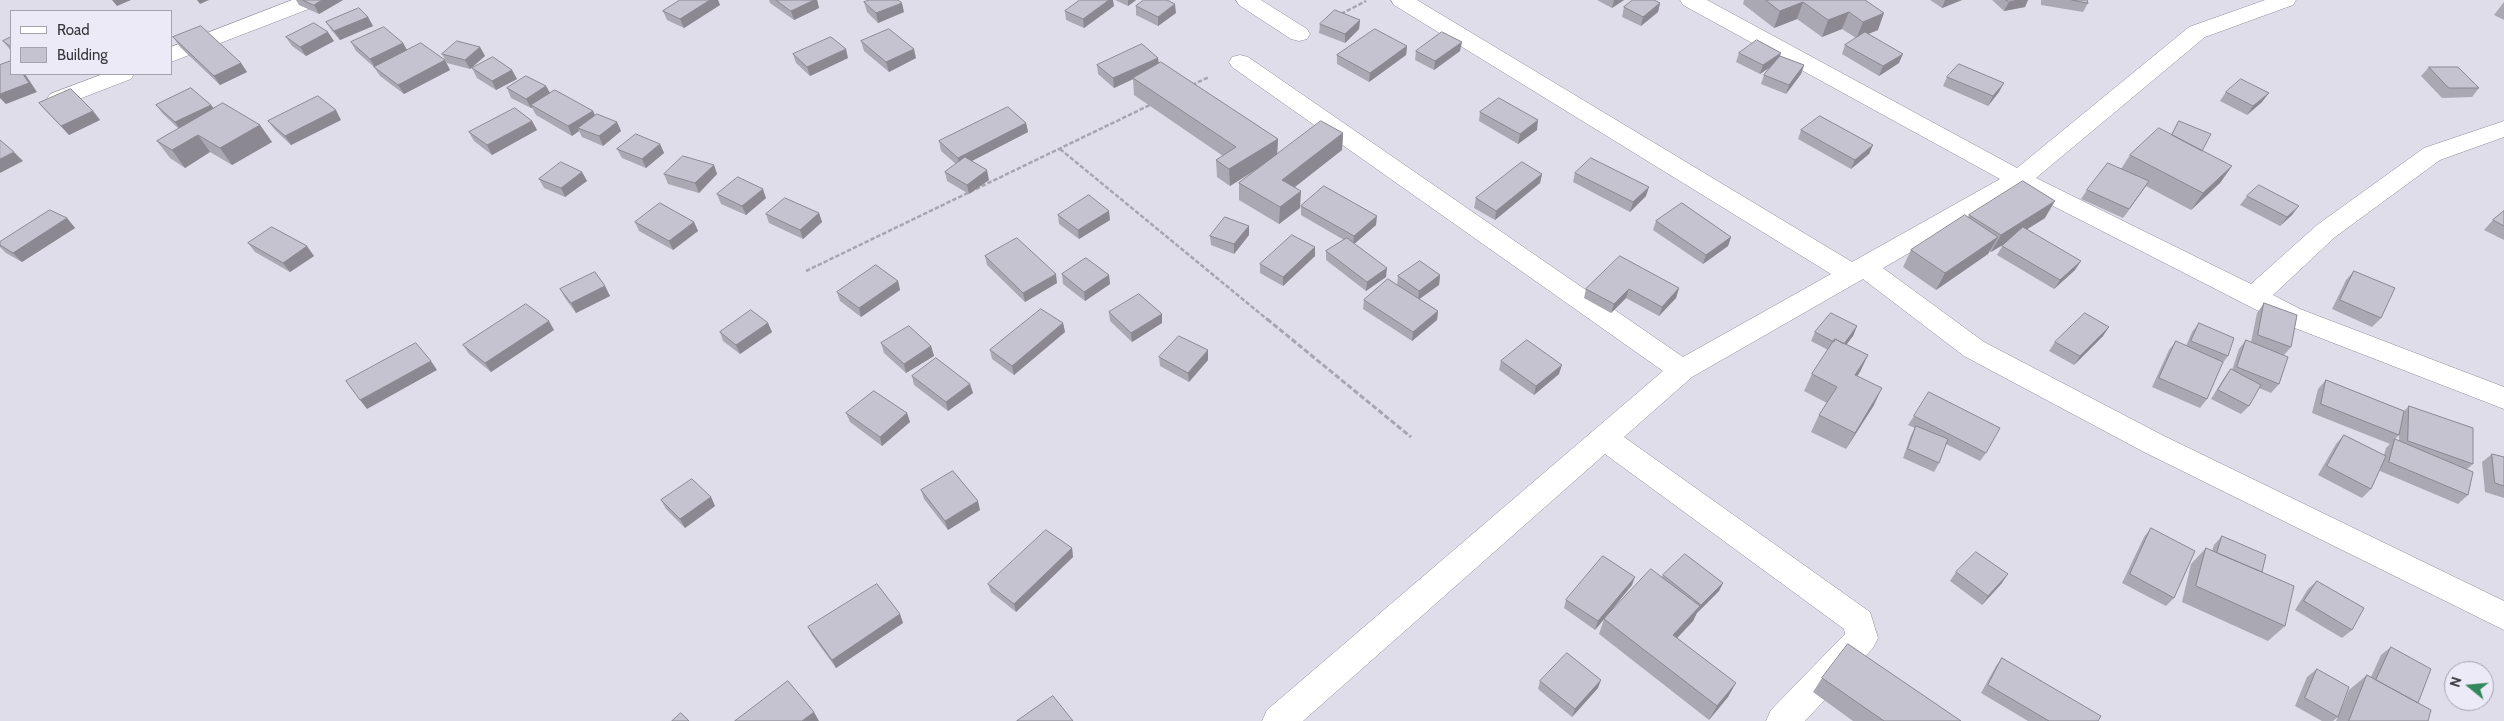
<!DOCTYPE html>
<html>
<head>
<meta charset="utf-8">
<style>
	body { margin:0 }
	#map { position:relative; width:2504px; height:721px; overflow:hidden; background:#e0ddea; font-family:Cabin,sans-serif }
	canvas { display:block }
	.legend { position:absolute; left:10px; top:10px; width:162px; height:65px; box-sizing:border-box; background:#edeaf8; border:1px solid #a4a2ac; margin:0; padding:6px 9px; list-style:none; font-size:15px; color:#37363b }
	.legend li { display:flex; align-items:center; gap:10px; height:25px }
	.legend b { width:25px; border:1px solid #a4a2ac }
	.north { position:absolute; left:2444px; top:661px; width:50px; height:50px; box-sizing:border-box; background:#edeaf8; border:1px solid #a4a2ac; border-radius:50%; rotate:287deg; font-size:14px; font-weight:700; line-height:20px; text-align:center; color:#37363b }
	.north::after { content:''; display:block; margin:auto; width:18px; height:22px; background:#31885c; clip-path:polygon(50% 0,100% 100%,50% 72%,0 100%) }
</style>
</head>
<body>
<div id="map">
<canvas width="2504" height="721"></canvas>
<ul class="legend">
<li><b style="height:6px;background:#fff"></b>Road</li>
<li><b style="height:14px;background:#c6c3d0"></b>Building</li>
</ul>
<div class="north">N</div>
</div>
<script>
const g = document.querySelector('canvas').getContext('2d');
g.lineJoin = 'round';
function stroke(path, color, width, dash) { g.strokeStyle = color; g.lineWidth = width; g.lineCap = dash ? 'butt' : 'round'; g.setLineDash(dash || []); g.stroke(path); }
function fill(path, color) { g.fillStyle = color; g.fill(path, 'evenodd'); }
const pathFar1 = new Path2D(`
	M1341,14L1366,1
	M1192,85L1209,77
	M1060,149L1268,320
	M806,271L1152,104`);
const path = new Path2D(`
	M1267,319L1411,437`);
const minor = new Path2D(`
	M292,0H322L319,5L171,62V47Z
	M1236,0H1261L1307,29L1310,34L1307,39L1299,41L1291,39L1239,5Z
	M1391,0H1417L1852,262L2000,179L1683,5L1680,0H1707L2017,168L2189,27L2265,0H2296L2293,5L2205,37L2036,178L2251,284L2317,225L2424,148L2504,121V137L2440,160L2335,237L2273,295L2300,309L2504,387V409L2282,323L2020,189L1883,268L1984,342L2164,436L2504,601V630L2144,452L1964,356L1863,279L1692,377L1624,437L1870,612L1878,638L1873,648L1805,721H1766L1771,710L1845,634L1844,629L1605,454L1303,721H1262L1267,710L1663,371L1232,67L1229,62L1232,57L1240,55L1248,57L1683,357L1831,274L1394,5Z
	M103,74H134L131,79L66,104L58,106L50,104L47,99L50,94Z`);
const wall = new Path2D(`
	M296,0H343L319,14L299,5Z
	M680,0H718L720,5L684,28L667,20L663,11Z
	M769,0H817L819,8L794,20L770,3Z
	M1115,0H1136L1128,6Z
	M1597,0H1624L1612,8Z
	M1744,0H1865L1878,30L1868,34L1899,63L1879,76L1842,54L1845,45L1856,38L1842,29L1822,37L1797,19L1774,28L1743,4Z
	M1930,0H1962L1942,8Z
	M1992,0H2028L2025,7L2004,11Z
	M2041,0H2087L2088,3L2083,12L2041,5Z
	M864,2L904,12L878,23L867,12Z
	M2504,2V20L2494,15Z
	M1660,3L1658,12L1641,26L1622,17L1624,7Z
	M1114,6L1084,28L1066,20L1065,11Z
	M1136,6L1176,13L1158,26L1136,15Z
	M368,17L373,26L340,40L332,31L326,22Z
	M1360,20L1359,29L1345,43L1319,33L1320,24Z
	M11,37V51L3,41Z
	M173,37L241,63L247,72L220,85L180,47Z
	M286,37L334,41L306,56L292,46Z
	M861,41L916,58L889,72L864,51Z
	M351,42L403,43L407,50L445,60L450,70L404,94L380,76L374,67L356,51Z
	M1407,46L1406,55L1369,82L1337,64V55Z
	M480,47L485,56L470,69L447,63L442,54Z
	M1416,51H1460L1434,70L1415,60Z
	M1739,53L1780,56L1804,65L1801,74L1786,94L1761,84L1764,75L1770,67L1760,74L1736,62Z
	M793,54L848,58L810,76L796,63Z
	M1158,58L1159,63L1278,139L1277,154L1343,133L1342,150L1295,187L1300,208L1279,224L1239,200V183L1260,167L1230,186L1217,177L1216,160L1223,156L1134,95L1133,79L1114,88L1098,74L1097,65Z
	M2429,67L2479,88L2472,97L2442,98L2421,76Z
	M472,68L512,70L517,79L496,90L477,78Z
	M1947,77L1999,92L1988,106L1943,86Z
	M546,86L550,93L593,111L595,115L617,122L621,131L603,146L582,137L579,131L572,136L536,115L532,108H531L511,98L507,88Z
	M2226,92L2262,102L2247,115L2220,101Z
	M39,103L93,111L100,120L69,135L47,112Z
	M156,105H211L214,109L260,125L272,142L232,165L210,152L185,168L170,158L157,141L179,129L163,114Z
	M1480,112L1537,130L1518,144L1479,121Z
	M341,120L291,145L275,130L268,121Z
	M532,121L537,130L492,155L474,141L469,132Z
	M2179,121L2202,151L2232,166L2220,183L2191,210L2146,186L2123,218L2081,199L2087,190L2121,169L2130,155L2171,135Z
	M1026,123L1028,132L972,161L989,180L969,194L947,181L945,172L956,164L941,151L939,141Z
	M1801,130L1873,145L1869,154L1851,169L1798,139Z
	M660,144L664,153L646,168L622,158L617,149Z
	M714,165L717,174L699,193L668,184L664,174Z
	M582,172L587,181L565,197L544,188L539,179Z
	M1575,173L1646,196L1630,212L1573,182Z
	M1542,174L1540,183L1495,220L1474,208L1476,198Z
	M717,194L766,198L746,215L721,204Z
	M2247,196L2292,215L2280,226L2240,205Z
	M1301,206L1376,225L1354,244L1386,277L1366,291L1326,260V251L1344,240L1301,215Z
	M2504,211V240L2484,230L2493,220Z
	M819,213L822,222L803,239L769,223L766,214Z
	M1058,215L1110,220L1079,239L1059,224Z
	M1969,215L2045,218L2027,229L2075,270L2054,289L1997,255L2003,245L1991,252L1989,251L1988,254L1936,290L1903,267L1911,250L1968,217Z
	M67,218L75,228L22,262L6,253L0,247V242Z
	M1656,221L1731,237L1728,246L1703,264L1653,230Z
	M635,222H694L698,231L673,250L639,231Z
	M1249,226V235L1234,254L1211,245L1210,236Z
	M248,243L314,256L290,272L255,252Z
	M1315,247V256L1283,286L1260,273V264Z
	M985,256L1057,283L1025,302L987,265Z
	M2354,271L2381,318L2372,327L2332,309L2346,280Z
	M1062,274L1109,275L1110,284L1085,301L1063,284Z
	M1440,275L1439,285L1419,299L1438,311L1437,320L1412,341L1363,309L1364,300L1397,285L1398,276Z
	M898,281L900,290L861,317L840,301L837,292Z
	M605,286L610,296L576,313L565,298L560,289Z
	M1679,288L1676,298L1659,316L1626,298L1611,313L1584,298L1586,289Z
	M2264,303L2291,347L2284,355L2279,384L2271,393L2259,388L2249,406L2241,414L2211,399L2224,378L2231,369L2232,370L2239,349L2246,340L2251,342L2257,313Z
	M1109,312L1162,314V323L1132,342L1110,321Z
	M768,323L772,332L740,354L723,341L720,332Z
	M1063,323L1065,332L1014,375L992,359L990,350Z
	M2199,323L2228,356L2222,364L2207,399L2200,408L2152,387L2169,350L2176,341L2186,346L2192,332Z
	M1857,326L1853,336L1846,344L1868,355L1857,376L1874,405L1846,449L1811,432L1819,415L1827,403L1804,391L1812,374L1828,350L1811,341L1815,332Z
	M554,330L491,372L469,354L463,345Z
	M2103,336L2074,365L2049,351L2055,342Z
	M881,343L931,346L934,356L906,373L884,353Z
	M1159,357L1208,360L1189,382L1160,366Z
	M1501,361L1559,374L1534,395L1499,370Z
	M912,376L970,384L973,393L948,411L914,385Z
	M2326,380L2404,411L2409,406L2473,464L2467,469L2468,495L2458,504L2380,471L2381,466L2371,489L2362,498L2318,475L2336,444L2344,435L2384,455L2386,448L2390,444L2312,413L2318,389ZM2399,434V441L2395,439L2399,435Z
	M846,413H907L910,422L882,446L850,422Z
	M1914,416L1986,453L1980,461L1946,444L1939,463L1934,472L1903,458L1911,435L1915,428L1908,425Z
	M2492,454L2504,457V498L2485,492L2482,462Z
	M921,490L980,510L948,530L924,499Z
	M711,497L715,506L685,528L666,509L661,500Z
	M2151,528L2174,598L2166,606L2122,583L2144,537Z
	M2222,536L2262,572L2285,626L2268,641L2182,602L2191,564L2206,548L2212,551L2214,545Z
	M1072,548L1073,557L1016,612L991,592L988,584Z
	M1956,572L2002,583L1982,605L1950,581Z
	M1663,575L1723,583L1719,591L1697,613L1693,621L1677,638L1728,697L1709,720L1599,634L1604,619L1595,630L1564,608L1566,600L1632,585L1606,617L1662,577Z
	M2317,581L2352,630L2342,638L2295,610L2308,589Z
	M900,614L903,623L836,668L812,635L808,627Z
	M2391,647L2418,703L2428,721H2336L2338,717L2333,721H2322L2295,706L2307,677L2317,669L2342,707L2349,690L2367,675L2371,677L2381,655Z
	M2002,658L2098,721H2028L1981,693L1996,666Z
	M1822,678L1961,721H1853L1813,692Z
	M1540,681L1598,688L1572,717L1538,689Z`);
const shadedWall = new Path2D(`
	M112,0H131L117,6Z
	M197,0H209L200,4Z
	M322,0H343L319,14L314,5Z
	M710,0H718L720,5L684,28L680,19Z
	M814,0H817L819,8L794,20L791,11Z
	M1109,0H1113L1114,6L1084,28L1083,19Z
	M1128,0H1136L1128,6Z
	M1614,0H1624L1612,8Z
	M1945,0H1962L1942,8Z
	M2018,0H2028L2025,7L2004,11L2009,2Z
	M1803,2L1797,19L1774,28L1780,11Z
	M902,3L904,12L878,23L876,13Z
	M1660,3L1658,12L1641,26L1643,17Z
	M1175,4L1176,13L1158,26V17Z
	M1849,12L1842,29L1822,37L1828,20Z
	M1884,13L1878,30L1856,39L1863,22Z
	M368,17L373,26L340,40L334,31Z
	M1360,20L1359,29L1345,43V34Z
	M328,32L334,41L306,56L300,47Z
	M1462,42L1460,51L1434,70L1435,61Z
	M403,43L408,52L375,68L370,59Z
	M1407,46L1406,55L1369,82L1370,73Z
	M480,47L485,56L470,69L465,60Z
	M846,49L848,58L810,76L807,67Z
	M914,49L916,58L889,72L886,62Z
	M1781,53L1778,62L1760,74L1763,65Z
	M1903,54L1899,63L1879,76L1883,66Z
	M1158,58L1159,67L1114,88L1113,78Z
	M445,60L450,70L404,94L398,85Z
	M241,63L247,72L220,85L214,76Z
	M1804,65L1801,74L1786,94L1789,85Z
	M512,70L517,79L496,90L492,81Z
	M23,74H25L37,92L6,104L0,98V94Z
	M2004,83L1999,92L1988,106L1993,96Z
	M546,86L551,95L531,105L532,108H531L526,99Z
	M2269,93L2262,102L2247,115L2253,106Z
	M211,105L218,114L182,132L175,122Z
	M336,110L341,120L291,145L285,136Z
	M93,111L100,120L69,135L61,126Z
	M593,111L597,120L578,128L579,131L572,136L568,126Z
	M1538,120L1537,130L1518,144L1520,134Z
	M532,121L537,130L492,155L487,145Z
	M617,122L621,131L603,146L599,136Z
	M1026,123L1028,132L960,167L958,158Z
	M260,125L272,142L232,165L220,148Z
	M1343,133L1342,150L1282,197V180Z
	M198,135L210,152L185,168L172,150Z
	M1278,139L1277,156L1230,186L1229,169Z
	M660,144L664,153L646,168L642,159Z
	M1873,145L1869,154L1851,169L1855,160Z
	M14,152L23,161L0,173V159Z
	M714,165L717,174L699,193L695,183Z
	M2232,166L2220,183L2191,210L2203,193Z
	M987,170L989,180L969,194L967,185Z
	M582,172L587,181L565,197L561,188Z
	M1542,174L1540,183L1495,220L1496,211Z
	M2149,181L2143,190L2123,218L2129,209Z
	M1649,187L1646,196L1630,212L1633,202Z
	M763,189L766,198L746,215L742,206Z
	M1301,191L1300,208L1279,224L1280,207Z
	M2055,201L2045,218L1991,252L2001,235Z
	M2299,206L2292,215L2280,226L2287,217Z
	M1109,211L1110,220L1079,239L1078,230Z
	M819,213L822,222L803,239L800,230Z
	M1377,216L1376,225L1353,245L1354,236Z
	M67,218L75,228L22,262L13,253Z
	M694,222L698,231L673,250L669,241Z
	M1249,226V235L1234,254V244Z
	M1731,237L1728,246L1703,264L1706,255Z
	M1998,237L1988,254L1936,290L1945,273Z
	M307,246L314,256L290,272L283,263Z
	M1315,247V256L1283,286V277Z
	M2081,261L2075,270L2054,289L2060,280Z
	M1387,268L1386,277L1366,291L1367,282Z
	M1056,274L1057,283L1025,302L1023,293Z
	M1109,275L1110,284L1085,301L1084,292Z
	M1440,275L1439,285L1418,300L1419,291Z
	M898,281L900,290L861,317L859,308Z
	M605,286L610,296L576,313L571,303Z
	M1679,288L1676,298L1659,316L1662,307Z
	M1629,289L1626,298L1611,313L1614,304Z
	M1438,311L1437,320L1412,341L1413,332Z
	M1162,314V323L1132,342L1131,333Z
	M549,321L554,330L491,372L485,363Z
	M768,323L772,332L740,354L736,345Z
	M1063,323L1065,332L1014,375L1012,366Z
	M1857,326L1853,336L1838,356L1842,346Z
	M2109,327L2103,336L2074,365L2080,356Z
	M931,346L934,356L906,373L904,364Z
	M1208,350V360L1189,382L1188,373Z
	M1868,355L1860,372L1847,391L1855,375Z
	M431,361L437,370L367,409L360,400Z
	M1562,365L1559,374L1534,395L1536,386Z
	M970,384L973,393L948,411L946,402Z
	M1882,388L1874,405L1846,449L1855,433Z
	M907,413L910,422L882,446L880,437Z
	M711,497L715,506L685,528L680,519Z
	M978,501L980,510L948,530L945,521Z
	M1072,548L1073,557L1016,612L1014,604Z
	M2008,574L2002,583L1982,605L1988,596Z
	M1635,577L1632,585L1595,630L1598,621Z
	M1723,583L1719,591L1697,613L1701,605Z
	M1700,606L1693,621L1666,650L1673,635Z
	M900,614L903,623L836,668L832,660Z
	M1601,680L1598,688L1572,717L1575,709Z
	M1736,683L1728,697L1709,720L1717,706Z
	M814,712L819,721H802Z`);
const building = new Path2D(`
	M303,0H322L314,5Z
	M680,0H710L680,19L663,11Z
	M776,0H814L791,11Z
	M870,0H898L902,3L876,13L864,2Z
	M1080,0H1109L1083,19L1065,11Z
	M1144,0H1167L1175,4L1158,17L1136,6Z
	M1633,0H1654L1660,3L1643,17L1624,7Z
	M1766,0H1865L1884,13L1863,22L1849,12L1828,20L1803,2L1780,11Z
	M2006,0H2018L2009,2Z
	M2072,0H2087L2088,3Z
	M359,8L368,17L334,31L326,22Z
	M1335,10L1360,20L1345,34L1320,24Z
	M314,23L328,32L300,47L286,37Z
	M201,26L241,63L214,76L173,37Z
	M384,27L403,43L370,59L351,42Z
	M889,29L914,49L886,62L861,41Z
	M1375,29L1407,46L1370,73L1337,55Z
	M1442,32L1462,42L1435,61L1416,51Z
	M1865,32L1903,54L1883,66L1845,45Z
	M11,37V47L3,41Z
	M831,37L846,49L807,67L793,54Z
	M1757,40L1781,53L1763,65L1739,53Z
	M457,41L480,47L465,60L442,54Z
	M421,43L445,60L398,85L374,67Z
	M1142,44L1158,58L1113,78L1097,65Z
	M1780,56L1804,65L1789,85L1764,75Z
	M493,57L512,70L492,81L472,68Z
	M11,61V74H23L29,83L0,94V65Z
	M1161,62L1278,139L1229,169L1216,160L1236,147L1133,78Z
	M1959,64L2004,83L1993,96L1947,77Z
	M2429,67H2458L2479,88H2449Z
	M526,76L546,86L526,99L507,88Z
	M2241,79L2269,93L2253,106L2226,92Z
	M191,88L211,105L175,122L156,105Z
	M71,89L93,111L61,126L39,103Z
	M555,90L593,111L568,126L531,105Z
	M318,96L336,110L285,136L268,121Z
	M1499,98L1538,120L1520,134L1480,112Z
	M223,103L260,125L220,148L198,135L172,150L157,141Z
	M1008,107L1026,123L958,158L939,141Z
	M515,108L532,121L487,145L469,132Z
	M597,114L617,122L599,136L578,128Z
	M1820,116L1873,145L1855,160L1801,130Z
	M1321,121L1343,133L1282,180L1301,191L1280,207L1239,183Z
	M2179,121L2211,134L2202,151L2172,135Z
	M2159,128L2232,166L2203,193L2130,155Z
	M636,134L660,144L642,159L617,149Z
	M0,140L14,152L0,159Z
	M683,156L714,165L695,183L664,174Z
	M965,157L987,170L967,185L945,172Z
	M1591,158L1649,187L1633,202L1575,173Z
	M561,162L582,172L561,188L539,179Z
	M1522,162L1542,174L1496,211L1476,198Z
	M2108,163L2149,181L2129,209L2087,190Z
	M738,177L763,189L742,206L717,194Z
	M2023,181L2055,201L2001,235L1969,215Z
	M2259,185L2299,206L2287,217L2247,196Z
	M1324,186L1377,216L1354,236L1301,206Z
	M1089,195L1109,211L1078,230L1058,215Z
	M785,198L819,213L800,230L766,214Z
	M660,203L694,222L669,241L635,222Z
	M1682,203L1731,237L1706,255L1656,221Z
	M50,210L67,218L13,253L0,245V242Z
	M2504,211V226L2493,220Z
	M1965,215L1998,237L1945,273L1911,250Z
	M1225,217L1249,226L1234,244L1210,236Z
	M272,227L307,246L283,263L248,243Z
	M2023,227L2081,261L2060,280L2002,246Z
	M1292,235L1315,247L1283,277L1260,264Z
	M1017,238L1056,274L1023,293L985,256Z
	M1347,238L1387,268L1367,282L1326,251Z
	M1620,256L1679,288L1662,307L1629,289L1614,304L1586,289Z
	M1086,258L1109,275L1084,292L1062,274Z
	M1420,261L1440,275L1419,291L1398,276Z
	M876,265L898,281L859,308L837,292Z
	M2354,271L2395,288L2381,318L2340,300Z
	M595,272L605,286L571,303L560,289Z
	M1388,279L1438,311L1413,332L1364,300Z
	M1139,294L1162,314L1131,333L1109,312Z
	M2264,303L2297,315L2291,347L2258,335Z
	M526,304L549,321L485,363L463,345Z
	M1041,309L1063,323L1012,366L990,350Z
	M751,310L768,323L736,345L720,332Z
	M1831,313L1857,326L1844,344L1835,339L1834,342L1815,332Z
	M2085,313L2109,327L2080,356L2055,342Z
	M2199,323L2234,338L2228,356L2191,341Z
	M909,326L931,346L904,364L881,343Z
	M1179,336L1208,350L1188,373L1159,357Z
	M1835,339L1868,355L1855,375L1882,388L1855,433L1819,415L1837,387L1812,374Z
	M1527,340L1562,365L1536,386L1501,361Z
	M2246,340L2288,357L2279,384L2237,367Z
	M2176,341L2223,362L2207,399L2159,378Z
	M416,343L431,361L360,400L346,381Z
	M936,358L970,384L946,402L912,376Z
	M2231,369L2261,385L2249,406L2218,390Z
	M2326,380L2404,411L2399,435L2321,404Z
	M874,391L907,413L880,437L846,413Z
	M1929,392L2000,428L1986,453L1914,416Z
	M2409,406L2473,428V464L2408,441Z
	M1916,426L1948,439L1939,463L1908,449Z
	M2344,435L2386,456L2371,489L2327,466Z
	M2395,439L2473,472L2468,495L2389,462Z
	M2492,454L2504,457V486L2495,483Z
	M953,471L978,501L945,521L921,490Z
	M692,479L711,497L680,519L661,500Z
	M2151,528L2195,551L2174,598L2130,574Z
	M1046,530L1072,548L1014,604L988,584Z
	M2222,536L2266,555L2262,572L2217,553Z
	M2206,548L2294,586L2285,626L2196,586Z
	M1976,552L2008,574L1988,596L1956,572Z
	M1685,554L1723,583L1701,605L1663,575Z
	M1603,556L1635,577L1598,621L1566,600Z
	M1651,569L1700,606L1673,635L1736,683L1717,706L1604,619Z
	M2317,581L2364,608L2352,630L2304,601Z
	M877,584L900,614L832,660L808,627Z
	M1848,644L1961,721H1884L1822,678Z
	M2391,647L2431,669L2418,703L2376,680Z
	M1567,653L1601,680L1575,709L1540,681Z
	M2002,658L2101,716L2098,721H2049L1988,685Z
	M2317,669L2349,687L2338,717L2305,698Z
	M2367,675L2431,710L2428,721H2349Z
	M788,681L814,712L802,721H735Z
	M1053,696L1073,721H1017Z
	M681,713L689,721H672Z`);
stroke(minor, '#908d99', 1);
stroke(pathFar1, '#a7a5af', 2.5, [4.5, 2]);
stroke(path, '#a7a5af', 3, [5.5, 2.5]);
fill(minor, '#fff');
fill(wall, '#aaa8b3');
fill(shadedWall, '#8b8892');
fill(building, '#c6c3d0');
stroke(building, '#8b8892', 1);
</script>
</body>
</html>
